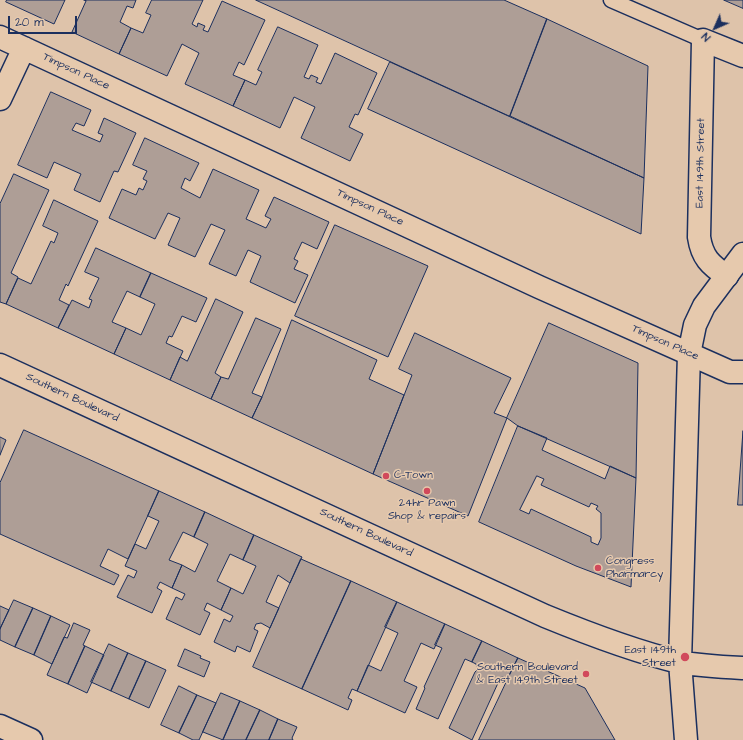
<!DOCTYPE html>
<html>
<head>
<meta charset="utf-8">
<style>
	body { margin:0 }
	#map { position:relative; width:743px; height:740px; overflow:hidden; background:#dec3aa; font-family:"Architects Daughter",sans-serif }
	canvas { display:block }
	.north { position:absolute; left:695px; top:8px; width:40px; height:40px; -webkit-text-stroke:3px #e6c9ad; paint-order:stroke; rotate:225deg; font-size:11px; font-weight:700; line-height:16px; text-align:center; color:#1b2f5e }
	.north::after { content:''; display:block; margin:auto; width:14px; height:18px; background:#1b2f5e; clip-path:polygon(50% 0,100% 100%,50% 72%,0 100%) }
	.scale { position:absolute; left:8px; top:16px; width:69px; height:18px; box-sizing:border-box; border:2px solid #1b2f5e; border-top:0; padding-left:5px; font-size:12px; line-height:14px; white-space:nowrap; color:#1b2f5e; -webkit-text-stroke:3px #e6c9ad; paint-order:stroke }
</style>
</head>
<body>
<div id="map">
<canvas width="743" height="740"></canvas>
<div class="north">N</div>
<div class="scale">20 m</div>
</div>
<script>
const g = document.querySelector('canvas').getContext('2d');
g.lineJoin = 'round';
function fill(path, color) { g.fillStyle = color; g.fill(path, 'evenodd'); }
function stroke(path, color, width, dash) { g.strokeStyle = color; g.lineWidth = width; g.lineCap = dash ? 'butt' : 'round'; g.setLineDash(dash || []); g.stroke(path); }
function label(font, color, halo, rows, align = 'center') {
  g.font = font + ' "Architects Daughter",sans-serif'; g.lineWidth = 3; g.setLineDash([]); g.textBaseline = 'middle'; g.strokeStyle = halo; g.fillStyle = color; for (const [text, x, y, turn = 0] of rows) {
    g.save(); g.translate(x, y); g.rotate((+turn || 0) * Math.PI / 180); g.textAlign = isNaN(turn) ? turn : align; if (halo) g.strokeText(text, 0, 0); g.fillText(text, 0, 0); g.restore();
  }
}
const building = new Path2D(`
	M7,0H65L54,24L6,2Z
	M84,0H136L133,8L127,6L120,22L131,28L119,54L72,32L86,1Z
	M152,0H203L192,24L197,27L198,23L205,26L203,30L208,32L222,1L265,20L244,65L239,62L233,75L245,80L233,106L185,84L199,53L182,44L167,76L119,54L131,28L143,33L151,15L146,13Z
	M256,0H504L547,19L510,116Z
	M724,0H743V8Z
	M547,19L648,66L644,178L510,116Z
	M278,27L318,45L304,77L309,79L311,75L318,78L316,82L321,84L335,53L377,73L358,115L355,114L349,127L363,134L350,161L301,138L315,107L294,97L280,128L233,106L245,80L256,85L262,72L258,70Z
	M390,62L644,178L641,234L368,109Z
	M51,92L91,110L84,126L76,123L72,130L100,142L103,135L98,133L104,118L136,133L118,172L114,171L100,202L74,190L81,174L54,162L47,178L18,165Z
	M145,138L199,163L190,181L185,178L181,188L200,198L213,169L259,190L246,219L266,228L271,219L265,216L274,197L329,222L317,249L302,242L294,259L298,261L294,269L308,275L295,303L250,282L261,256L248,250L236,276L209,264L225,230L211,224L195,257L168,245L180,218L168,213L155,239L109,218L122,189L136,195L139,188L143,190L147,181L143,179L147,171L133,165Z
	M14,174L49,190L11,273L18,277L6,304L0,302V204Z
	M54,200L98,221L68,286L66,284L59,300L69,305L58,328L6,304L18,278L31,284L51,241L54,243L58,233L43,226Z
	M335,225L428,266L388,357L295,316Z
	M96,248L151,273L140,297L127,291L112,322L126,328L114,354L58,328L72,300L89,308L92,300L89,299L99,278L85,272Z
	M151,273L207,298L196,322L182,316L172,337L169,336L166,343L183,351L170,380L114,354L126,328L141,335L155,304L140,297Z
	M216,299L243,312L215,373L221,377L211,399L170,380L180,357L187,361Z
	M256,318L281,329L252,393L262,397L252,418L211,399L221,377L228,379Z
	M292,320L377,360L369,379L404,395L373,474L252,418L262,397Z
	M549,323L638,363L636,478L518,426L507,418Z
	M415,333L511,378L494,413L507,418L468,516L373,474L412,375L399,369Z
	M518,426L547,438L542,450L605,479L610,466L636,478L631,587L576,566L479,522ZM537,476L544,479L541,485L589,507L591,503L598,506L596,509L601,513V538L598,545L591,542V537L531,509L529,514L520,510Z
	M24,430L159,491L128,559L108,549L100,566L119,575L114,585L0,534V483Z
	M743,431V505H738Z
	M0,437L6,440L0,455Z
	M159,491L205,512L194,537L183,532L169,560L182,565L172,588L160,582L157,588L162,591L152,613L117,597L128,575L134,578L137,571L125,566L135,544L146,549L159,521L148,516Z
	M205,512L254,535L243,560L230,554L217,581L231,588L221,610L207,603L204,610L210,613L200,635L166,619L176,597L182,600L185,594L172,588L182,565L195,572L208,544L194,537Z
	M254,535L302,557L290,583L278,575L266,602L279,608L270,628L261,623L256,624L254,629L258,631L250,652L237,646L235,652L214,642L224,619L230,622L233,616L221,610L231,588L243,594L256,566L243,560Z
	M301,559L351,581L302,689L253,667Z
	M351,581L397,602L357,691L352,689L348,698L352,700L348,710L302,689Z
	M14,600L33,608L15,647L0,640V629Z
	M397,602L445,624L434,649L421,643L404,681L417,687L405,713L357,691L368,665L381,671L398,633L385,627Z
	M0,606L9,610L0,629Z
	M33,608L51,616L34,655L15,647Z
	M51,616L70,625L52,664L34,655Z
	M74,623L90,630L83,645L85,646L68,684L47,675L64,637L67,638Z
	M445,624L482,641L472,662L465,659L438,719L416,709L425,688L424,687L442,648L435,645Z
	M482,641L518,658L507,679L503,677L499,678L498,683L472,740L449,728L475,672L478,669L476,664L472,662Z
	M109,644L128,653L111,691L91,682Z
	M85,646L104,655L87,693L68,684Z
	M185,649L201,656L200,658L210,662L204,677L178,666Z
	M128,653L146,661L129,699L111,691Z
	M518,658L585,688L615,740H479Z
	M146,661L166,670L149,708L129,699Z
	M179,686L197,695L179,733L161,725Z
	M221,693L240,701L223,740L203,732Z
	M197,695L216,703L199,740H193L179,733Z
	M240,701L260,710L246,740H223Z
	M260,710L278,719L269,740H246Z
	M278,719L297,727L292,738L293,740H269Z`);
const service = new Path2D(`
	M611,0L703,40`);
const minor = new Path2D(`
	M0,37L539,287L730,372H743
	M0,99L24,48
	M727,276C710,265 702,257 699,237L703,40L743,56
	M0,726L31,740`);
const secondary = new Path2D(`
	M0,365L545,616C589,634 633,651 679,662C700,666 722,667 743,668
	M686,740L680,662L689,354L695,325L704,306L743,254`);
const markers = [
	[386,476,4,"#d1495b"],
	[427,491,4,"#d1495b"],
	[598,568,4,"#d1495b"],
	[685,657,5,"#d1495b"],
	[586,674,4,"#d1495b"]
];
const streetNames = [
	["Timpson Place",76,72,25],
	["East 149th Street",701,163,-89],
	["Timpson Place",370,208,25],
	["Timpson Place",665,343,24],
	["Southern Boulevard",72,398,25],
	["Southern Boulevard",366,533,25]
];
const poiNames = [
	["C-Town",394,476],
	["24hr Pawn",427,504,"center"],
	["Shop & repairs",427,517,"center"],
	["Congress",606,562],
	["Pharmarcy",606,575],
	["East 149th",676,651,"right"],
	["Street",676,664,"right"],
	["Southern Boulevard",578,668,"right"],
	["& East 149th Street",578,681,"right"]
];
fill(building, '#ae9e96');
stroke(building, '#1b2f5e', 1);
stroke(service, '#1b2f5e', 17);
stroke(minor, '#1b2f5e', 25);
stroke(secondary, '#1b2f5e', 25);
stroke(service, '#e6c9ad', 14);
stroke(minor, '#e6c9ad', 22);
stroke(secondary, '#e6c9ad', 22);
for (const [x, y, r, color] of markers) { const dot = new Path2D(); dot.arc(x, y, r, 0, 2 * Math.PI); g.fillStyle = color; g.fill(dot); stroke(dot, '#e6c9ad', 1.5); }
label('11px', '#1b2f5e', '#e6c9ad', streetNames);
label('11px', '#1b2f5e', '#e6c9ad', poiNames, 'left');
</script>
</body>
</html>
